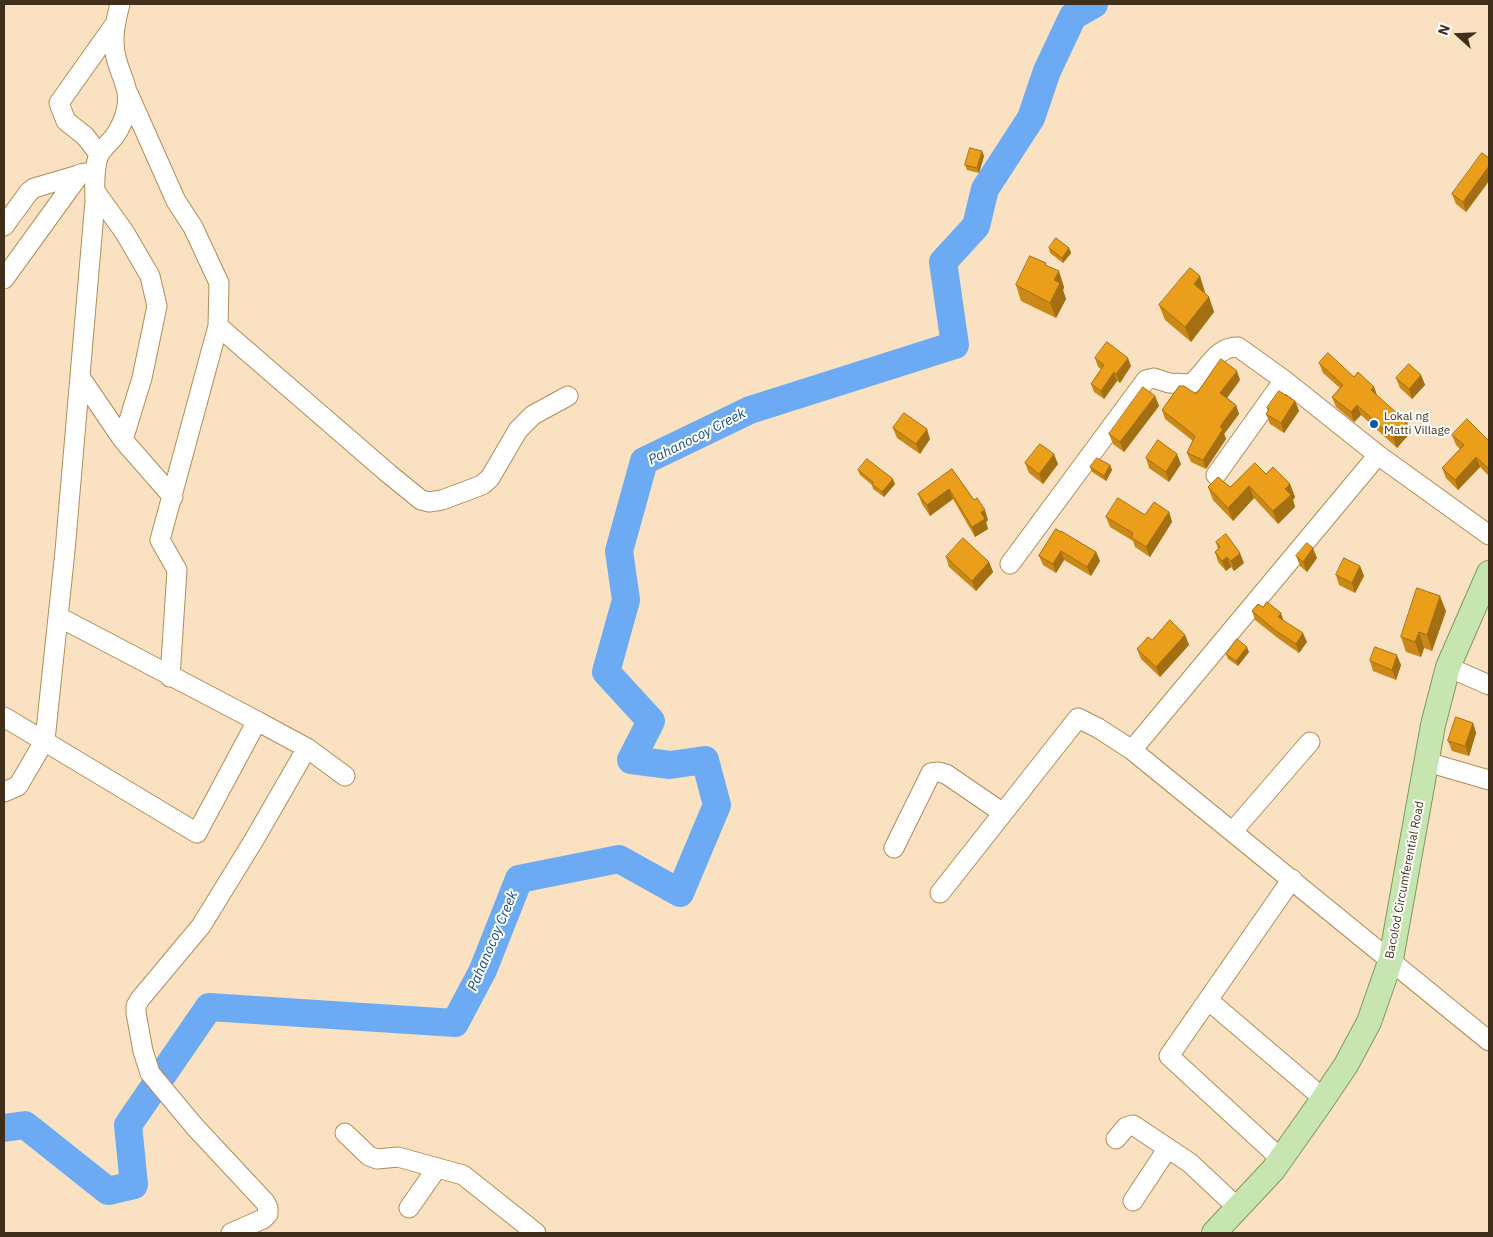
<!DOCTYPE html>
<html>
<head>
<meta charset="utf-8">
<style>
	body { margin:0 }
	#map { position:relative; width:1493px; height:1237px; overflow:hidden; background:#fae1c1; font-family:"IBM Plex Sans",sans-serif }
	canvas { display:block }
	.frame { position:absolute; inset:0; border:5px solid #402f1a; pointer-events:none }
	.north { position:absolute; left:1433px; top:10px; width:50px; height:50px; -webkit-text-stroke:4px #fff; paint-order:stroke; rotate:290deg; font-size:14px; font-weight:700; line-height:20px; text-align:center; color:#402f1a }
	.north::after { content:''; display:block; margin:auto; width:18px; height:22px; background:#402f1a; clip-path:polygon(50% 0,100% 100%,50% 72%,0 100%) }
</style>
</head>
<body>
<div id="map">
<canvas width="1493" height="1237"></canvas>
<div class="frame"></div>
<div class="north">N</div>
</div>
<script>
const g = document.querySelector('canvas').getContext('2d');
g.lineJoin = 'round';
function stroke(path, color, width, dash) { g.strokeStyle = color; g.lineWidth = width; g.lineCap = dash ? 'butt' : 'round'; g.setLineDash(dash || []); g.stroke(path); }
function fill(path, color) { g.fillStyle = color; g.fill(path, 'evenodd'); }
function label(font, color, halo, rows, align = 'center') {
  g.font = font + ' "IBM Plex Sans",sans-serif'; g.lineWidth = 4; g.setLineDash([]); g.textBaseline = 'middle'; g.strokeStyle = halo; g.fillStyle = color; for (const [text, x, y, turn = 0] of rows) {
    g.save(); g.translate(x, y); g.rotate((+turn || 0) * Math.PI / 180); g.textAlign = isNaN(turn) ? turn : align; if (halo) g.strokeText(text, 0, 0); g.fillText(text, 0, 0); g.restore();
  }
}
const river = new Path2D(`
	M4,1128L25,1125L108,1191L134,1185L128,1125L209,1007L455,1023L483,970L519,879L619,859L680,893L717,805L705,760L670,765L631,760L651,721L606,672L626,600L619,551L644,461L750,410L955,345L943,262L976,226L985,189L1031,118L1047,71L1073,16L1094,4`);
const minor = new Path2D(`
	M128,93L176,201L193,227L219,283L218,326L160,540L177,570L170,677
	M99,154L85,136L66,121L59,103L115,24
	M95,191L125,233L150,276L157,306L142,378L123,440
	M4,226L29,192L34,188L85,173
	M4,279L80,174
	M218,326L389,474L421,500L429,502L442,500L482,485L490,478L518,430L533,415L568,396
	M80,377L123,440L173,497
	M1216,475L1284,380
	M1010,564L1146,380L1154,378L1169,383L1191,384C1207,371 1216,346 1238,347L1284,380L1378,455L1489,535
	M59,617L257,721
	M1448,667L1489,685
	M4,717L197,833L257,721L307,748L345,776
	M1132,750L1378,455
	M1427,762L1489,780
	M4,792L18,786L45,740L65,551L95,201C95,187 93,169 99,155C102,149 109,143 114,137C120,129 126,116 127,106C130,90 121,76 117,61C111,42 115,23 120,4
	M1233,831L1310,742
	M894,848L931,773L938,772L946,774L1003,813
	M940,893L1078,718L1098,728L1132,750L1489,1041
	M1208,1000L1324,1099
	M345,1133L369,1156L377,1159L398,1157L463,1175L536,1233
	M1116,1139L1126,1127L1133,1125L1190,1163L1238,1208
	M1281,1159L1169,1056L1292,879
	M1133,1201L1168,1148
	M409,1208L437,1168
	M231,1233L263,1219L268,1214V1208L265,1202L195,1127L150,1073L143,1051L136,1013V1006L140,999L201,926L254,840L307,748`);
const major = new Path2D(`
	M1214,1233L1273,1170L1321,1102L1346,1065L1369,1022L1391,959L1433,725L1448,667L1489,573`);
const wall = new Path2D(`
	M984,156L979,173L967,170L965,165Z
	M1489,158V181L1466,212L1456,204L1452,194Z
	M1049,248H1069L1071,253L1063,263L1050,253Z
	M1047,266L1064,287L1063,290L1066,299L1056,318L1021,301L1016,285Z
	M1205,292L1204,293L1209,297L1214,312L1191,342L1165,320L1159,305Z
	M1095,358L1131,366L1120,383L1117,381L1104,399L1094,392L1091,384L1101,369L1098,367Z
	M1319,363L1354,377L1374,387L1377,395L1411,432L1397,448L1361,415L1354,422L1336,407L1332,397L1340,388L1323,373Z
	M1421,375L1425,385L1412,399L1400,388L1396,378Z
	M1240,380L1227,398L1236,405L1239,414L1224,434L1226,439L1206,469L1191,462L1187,453L1193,441L1165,419L1162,410L1196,394Z
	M1155,396L1159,406L1124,452L1113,444L1109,434Z
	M1295,401L1299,411L1284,433L1270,424L1266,414L1268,411L1267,408Z
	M893,428L930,439L920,454L897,438Z
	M1452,435L1489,441V476L1480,467L1458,490L1446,478L1442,468L1460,449L1456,445Z
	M1146,458L1181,464L1169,482L1149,468Z
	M1025,463L1058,464L1043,484L1029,473Z
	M1110,465L1112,470L1106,481L1092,472L1090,467Z
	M952,469L988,520L986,522L988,529L975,537L953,499L930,516L922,504L918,494Z
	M858,470L895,484L884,497L873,489L872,485L860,475Z
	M1266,474L1290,484L1295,497L1293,500L1295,507L1278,524L1254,498L1233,521L1213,500L1208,487H1230Z
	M1169,512L1172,522L1150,557L1135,547L1133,541L1110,527L1106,517L1145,515Z
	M1056,529L1096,552L1100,561L1091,576L1064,560L1056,573L1043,565L1039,556Z
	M1216,542L1244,563L1234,571L1231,567L1226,571L1218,562L1215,552L1218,549Z
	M1296,556L1317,558L1307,572L1300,566Z
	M946,557L989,562L993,572L976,591L949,567Z
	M1360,566L1364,576L1355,593L1339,585L1336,575Z
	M1252,611L1284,621L1307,642L1299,653L1279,639L1255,620Z
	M1446,611L1432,651L1424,648L1421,657L1406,652L1401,637Z
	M1185,635L1189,645L1160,677L1141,659L1137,649Z
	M1249,652L1238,666L1228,659L1226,654Z
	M1370,661L1401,665L1396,680L1373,671Z
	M1473,723L1476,733L1469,756L1452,751L1448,741Z`);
const shadedWall = new Path2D(`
	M982,151L984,156L979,173L977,168Z
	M1489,166V181L1466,212L1463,202Z
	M1069,248L1071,253L1063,263L1062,258Z
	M1059,271L1064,287L1063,290L1066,299L1056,318L1050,303L1054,280Z
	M1200,276L1205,292L1199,299L1194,284Z
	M1209,297L1214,312L1191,342L1185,327Z
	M1128,358L1131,366L1120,383L1116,374Z
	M1237,371L1240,380L1224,402L1220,393Z
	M1114,372L1117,381L1104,399L1101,391Z
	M1421,375L1425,385L1412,399L1409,389Z
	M1374,387L1377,396L1371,390Z
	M1155,396L1159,406L1124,452L1120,442Z
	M1295,401L1299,411L1284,433L1281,423Z
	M1236,405L1239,414L1224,434L1226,439L1206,469L1203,460L1224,421Z
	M1357,405L1361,415L1354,422L1351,412Z
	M1407,422L1411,432L1397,448L1393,438Z
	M927,429L930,439L920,454L916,444Z
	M1054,454L1058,464L1043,484L1039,474Z
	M1177,454L1181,464L1169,482L1166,472Z
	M1476,457L1480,467L1458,490L1455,480Z
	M1110,465L1112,470L1106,481L1104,476Z
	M893,479L895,484L884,497L882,492Z
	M1290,484L1295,497L1293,500L1295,507L1278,524L1273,511L1285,489Z
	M1249,486L1254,498L1233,521L1228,508Z
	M949,489L953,499L930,516L927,505Z
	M985,510L988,520L986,522L988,529L975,537L972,527L981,512Z
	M1169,512L1172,522L1150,557L1146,547Z
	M1313,548L1317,558L1307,572L1303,562Z
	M1061,551L1064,560L1056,573L1053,564Z
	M1096,552L1100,561L1091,576L1087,567Z
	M1240,553L1244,563L1234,571L1231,561Z
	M1227,557L1231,567L1226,571L1222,561Z
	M989,562L993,572L976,591L972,581Z
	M1360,566L1364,576L1355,593L1352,583Z
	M1440,596L1446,611L1432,651L1427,635Z
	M1281,613L1284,622L1278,617Z
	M1419,632L1424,648L1421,657L1415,642Z
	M1303,633L1307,642L1299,653L1296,644Z
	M1185,635L1189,645L1160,677L1156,667Z
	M1247,647L1249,652L1238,666L1236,661Z
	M1397,655L1401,665L1396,680L1392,670Z
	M1473,723L1476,733L1469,756L1465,746Z`);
const building = new Path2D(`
	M970,148L982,151L977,168L965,165Z
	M1482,153L1489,158V166L1463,202L1452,194Z
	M1056,238L1069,248L1062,258L1049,248Z
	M1030,256L1046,263L1045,265L1059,271L1054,280L1060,283L1050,303L1016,285Z
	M1190,268L1200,276L1194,284L1209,297L1185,327L1159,305Z
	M1107,342L1128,358L1116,374L1114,372L1101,391L1091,384L1104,365L1095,358Z
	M1328,353L1354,377L1358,372L1374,387L1371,390L1407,422L1393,438L1357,405L1351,412L1332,397L1343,385L1319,363Z
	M1221,359L1237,371L1220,393L1236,405L1224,421L1220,427L1223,429L1203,460L1187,453L1195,436L1162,410L1179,386H1184L1196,394Z
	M1409,364L1421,375L1409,389L1396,378Z
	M1143,387L1155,396L1120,442L1109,434Z
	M1279,391L1295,401L1281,423L1266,414L1269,409L1267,408Z
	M904,413L927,429L916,444L893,428Z
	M1467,419L1489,441V469L1476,457L1455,480L1442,468L1464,445L1452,435Z
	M1158,440L1177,454L1166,472L1146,458Z
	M1040,444L1054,454L1039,474L1025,463Z
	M1097,458L1110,465L1104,476L1090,467Z
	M867,459L893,479L882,492L872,484L873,482L858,470Z
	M1255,463L1266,474L1273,467L1290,484L1285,489L1291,495L1273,511L1249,486L1228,508L1208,487L1218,477L1230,487Z
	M952,469L974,500L977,498L985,510L981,512L985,519L972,527L949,489L927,505L918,494Z
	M1118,498L1145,515L1154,502L1169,512L1146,547L1131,537L1133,533L1106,517Z
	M1056,529L1061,532V531L1096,552L1087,567L1061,551L1053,564L1039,556Z
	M1226,534L1240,553L1231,561L1227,557L1222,561L1215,552L1220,547L1216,542Z
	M963,538L989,562L972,581L946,557Z
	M1307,543L1313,548L1303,562L1296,556Z
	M1344,558L1360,566L1352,583L1336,575Z
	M1417,588L1440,596L1427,635L1419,632L1415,642L1401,637Z
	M1267,602L1281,613L1278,617L1303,633L1296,644L1276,631L1252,611L1258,604L1263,607Z
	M1170,620L1185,635L1156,667L1137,649L1148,637L1152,640Z
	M1237,639L1247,647L1236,661L1226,654Z
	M1375,647L1397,655L1392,670L1370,661Z
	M1456,717L1473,723L1465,746L1448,741Z`);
const markers = [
	[1374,424,5,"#055ba9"]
];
const poiNames = [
	["Lokal ng",1384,417],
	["Matti Village",1384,431]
];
const streetNames = [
	["Bacolod Circumferential Road",1405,880,-79]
];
const waterNames = [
	["Pahanocoy Creek",697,437,-27],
	["Pahanocoy Creek",493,941,-67]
];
stroke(river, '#6cabf3', 28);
stroke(minor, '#b38c58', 21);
stroke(major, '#7e9a59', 26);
stroke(minor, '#fff', 19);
stroke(major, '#c6e5b0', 24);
fill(wall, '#ca8816');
fill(shadedWall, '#a46f12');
fill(building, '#eb9e19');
stroke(building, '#a46f12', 1);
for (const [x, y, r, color] of markers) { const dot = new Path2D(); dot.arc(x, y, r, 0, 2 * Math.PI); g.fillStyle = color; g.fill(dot); stroke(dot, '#fff', 2); }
label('12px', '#402f1a', '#fff', poiNames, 'left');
label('12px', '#402f1a', '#fff', streetNames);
label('italic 14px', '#144b85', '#fff', waterNames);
</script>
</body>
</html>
